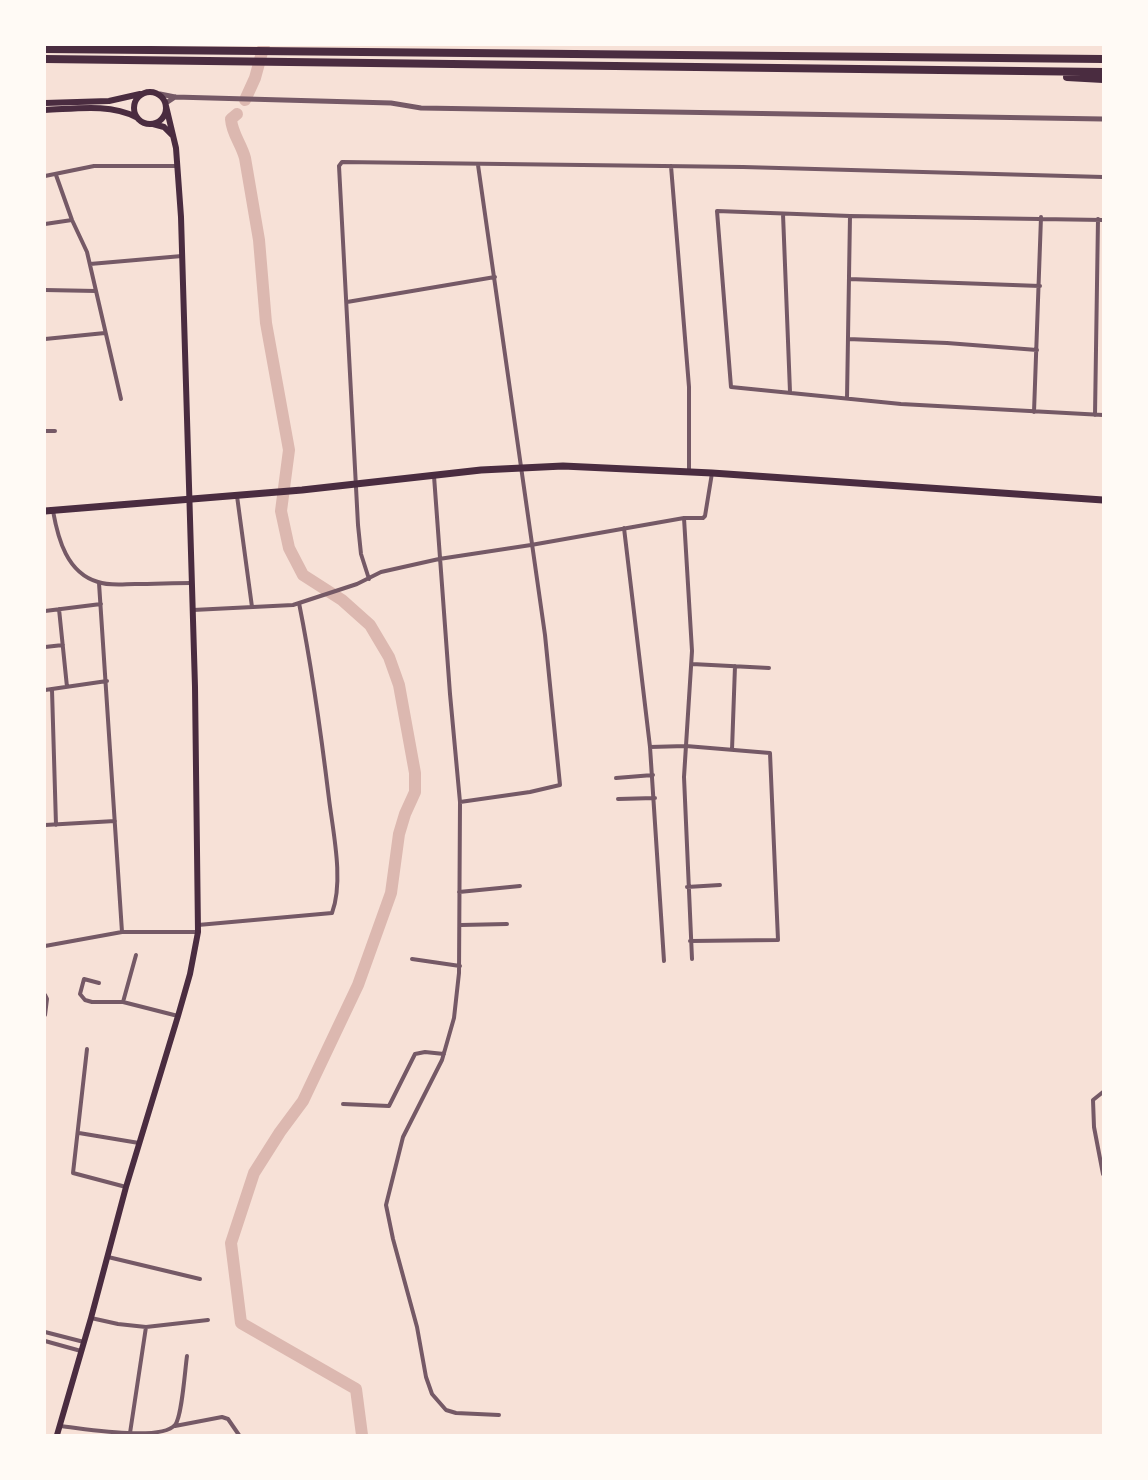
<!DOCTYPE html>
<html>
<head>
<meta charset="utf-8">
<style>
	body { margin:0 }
	#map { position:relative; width:1148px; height:1480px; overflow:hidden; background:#f7e1d7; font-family:Spectral,serif }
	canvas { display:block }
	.frame { position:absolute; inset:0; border:46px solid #fffaf5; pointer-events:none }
</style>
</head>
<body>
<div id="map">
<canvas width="1148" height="1480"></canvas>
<div class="frame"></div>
</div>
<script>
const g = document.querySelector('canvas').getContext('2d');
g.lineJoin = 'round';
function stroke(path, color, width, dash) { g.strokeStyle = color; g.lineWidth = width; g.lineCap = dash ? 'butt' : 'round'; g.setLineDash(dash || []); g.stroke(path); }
const river = new Path2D(`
	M245,100L255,78L264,45
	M237,114L231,119C232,134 241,143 245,158L259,240L266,323L289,450L281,511L289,548L303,575L342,600L370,625L389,657L399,685L415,773V792L405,814L399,834L391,893L358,985L303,1101L280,1132L254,1173L231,1243L241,1323L356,1389L362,1435`);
const minor = new Path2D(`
	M671,166L689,387V472
	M56,175L72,220L87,252L121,399
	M45,176L94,166H177
	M783,214L790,392
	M1103,220L850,216L717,211L731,387L901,404L1103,415
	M45,224L72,220
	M90,264L182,256
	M849,279L1040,286
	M45,290L96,291
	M347,302L495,277
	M45,339L105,333
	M848,339L947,343L1037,350
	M847,398L850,216
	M1034,412L1041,217
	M1095,415L1098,219
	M45,431H55
	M434,476L450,694L460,802L459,973L454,1018L442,1060L403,1137L386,1205L393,1239L417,1327L426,1377L432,1394L446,1410L456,1413L499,1415
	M237,496L252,607
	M53,511C58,539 67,573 98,582C109,586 124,584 135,584C154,584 173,583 191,583
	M684,518L692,651L684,777L692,959
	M624,528L650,747L664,961
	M369,579L361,554L358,525L339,166L342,162L743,167L1103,177
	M99,583L122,932
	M59,609L67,687
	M193,610L293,605L357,584L381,572L439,559L531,545L684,518H703L705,516L712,473
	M45,611L101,604
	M45,647L63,645
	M692,664L769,668
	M45,690L107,681
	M52,690L56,825
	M650,747L686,746L770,753L778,940L690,941
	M732,750L735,666
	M616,778L653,775
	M618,799L655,798
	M460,802L530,792L560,785L545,635L478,165
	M45,825L115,821
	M687,887L720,885
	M459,892L520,886
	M198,925L332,913C344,881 333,832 329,799C321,733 312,668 299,603
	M461,925L507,924
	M45,946L122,932H198
	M412,959L460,966
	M99,983L84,979L80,994L85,1000L92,1002H123L178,1016
	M45,995L47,999L45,1015
	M123,1002L136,955
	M87,1049L73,1173L126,1187
	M1103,1092L1093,1100L1094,1127L1103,1174
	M343,1104L389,1106L415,1054L425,1052L444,1054
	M79,1133L139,1143
	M108,1257L200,1279
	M91,1318L118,1324L146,1327L208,1320
	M45,1332L84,1342
	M45,1341L81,1351
	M60,1426C82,1428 160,1442 175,1425C182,1417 185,1369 187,1356
	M175,1426L222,1417L228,1419L239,1435
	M130,1433L146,1327`);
const tertiary = new Path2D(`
	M160,94L175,97L391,103L421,108L1103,119
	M166,103L175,97`);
const primary = new Path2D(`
	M134 108a16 16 0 1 1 32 0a16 16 0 1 1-32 0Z
	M45,103L109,101L140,94
	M45,110C74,109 109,103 136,117
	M153,124L164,127L173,136
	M57,1435L91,1318L126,1187L178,1016L190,974L198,932L195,687L181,217L176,148L166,106`);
const trunk = new Path2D(`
	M45,511L302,490L481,470L563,466L712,473L1103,500`);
const motorway = new Path2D(`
	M45,49L1103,59
	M45,59L1103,72
	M1067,77L1103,79`);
stroke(river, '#dcb8b0', 12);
stroke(minor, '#755966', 4);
stroke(tertiary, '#755966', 5);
stroke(primary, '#4a2c40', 6);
stroke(trunk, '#4a2c40', 7);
stroke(motorway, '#4a2c40', 8);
</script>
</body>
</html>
